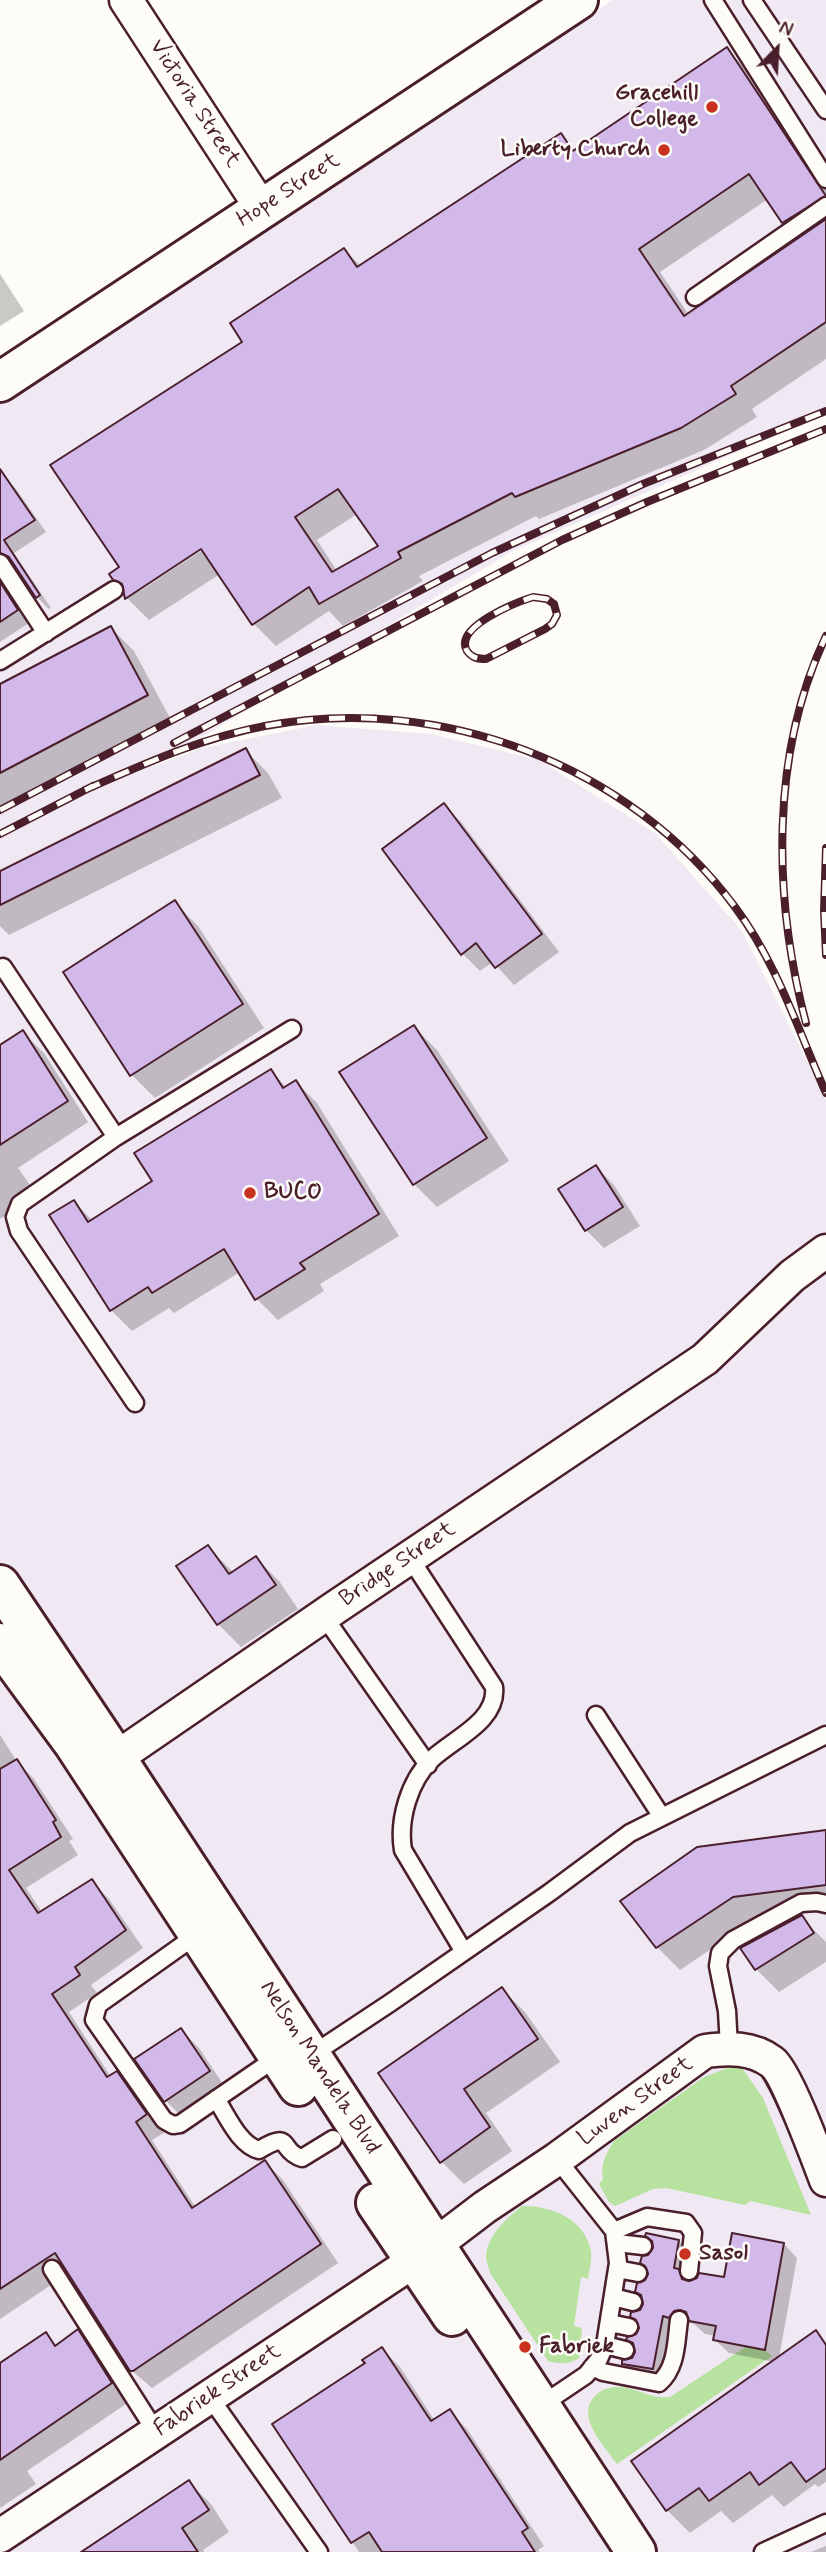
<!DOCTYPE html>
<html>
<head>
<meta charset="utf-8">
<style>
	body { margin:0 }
	#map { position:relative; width:826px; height:2552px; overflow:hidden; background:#fdfcf7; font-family:Mynerve,sans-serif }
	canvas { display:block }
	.north { position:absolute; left:742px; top:14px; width:70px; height:70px; -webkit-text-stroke:5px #fdfcf7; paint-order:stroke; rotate:24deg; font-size:19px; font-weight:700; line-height:28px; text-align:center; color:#4a1f2b }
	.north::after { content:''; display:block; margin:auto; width:24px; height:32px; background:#4a1f2b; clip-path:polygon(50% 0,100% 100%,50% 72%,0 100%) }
</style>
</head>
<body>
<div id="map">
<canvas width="826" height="2552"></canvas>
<div class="north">N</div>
</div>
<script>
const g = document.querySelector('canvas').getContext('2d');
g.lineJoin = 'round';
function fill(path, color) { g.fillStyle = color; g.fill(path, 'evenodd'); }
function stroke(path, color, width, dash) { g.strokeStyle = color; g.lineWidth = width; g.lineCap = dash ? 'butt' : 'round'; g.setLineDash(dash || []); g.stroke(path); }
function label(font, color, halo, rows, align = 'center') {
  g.font = font + ' Mynerve,sans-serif'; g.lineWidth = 5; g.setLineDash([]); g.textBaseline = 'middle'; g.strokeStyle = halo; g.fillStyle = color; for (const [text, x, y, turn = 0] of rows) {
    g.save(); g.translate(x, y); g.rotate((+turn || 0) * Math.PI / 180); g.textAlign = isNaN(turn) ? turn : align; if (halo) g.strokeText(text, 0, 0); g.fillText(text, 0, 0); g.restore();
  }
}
const built = new Path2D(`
	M613,0H826V413L511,552L150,768L202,748L316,725L431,734L539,760L655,833L742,931L826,1099V2552H0V404Z`);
const green = new Path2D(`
	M730,2067L742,2068L763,2098L811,2215L750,2201L745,2205L666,2188L653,2189L615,2206L609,2202L599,2184L603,2179C600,2164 606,2154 614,2141L704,2077Z
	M522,2206C552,2206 584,2218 591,2251C592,2260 589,2271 588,2279L581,2277L574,2326L582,2328L579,2358C568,2365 560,2364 548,2361L490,2273C489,2268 486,2261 486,2256C488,2234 507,2218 522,2206Z
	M747,2346L765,2350L772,2356L617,2464C604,2445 573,2415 597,2394C606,2386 618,2386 628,2388C643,2392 655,2399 670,2397Z`);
const shadow = new Path2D(`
	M727,50L750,72L826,189V359L752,409L757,417L704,450L539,519L536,516L419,576L423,581L343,626L329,611L276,646L253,623L220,574L149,620L127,598L125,590L114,579L245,342L344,250L361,266L560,135L576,151ZM768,199L784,222L800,239L689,315L660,272ZM357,514L380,547L337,571L317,540ZM208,542L210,545L140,591L138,588Z
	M0,274L24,311L0,326Z
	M4,477L16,489L46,532L14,553L51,608L49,609L37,597L15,566H6L2,572L3,582L29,623L0,642V479Z
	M111,628L134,651L170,718L0,808V686Z
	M245,750L268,773L282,798L9,935L0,926V873Z
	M444,805L462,823L559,952L514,985L493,962L480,971L462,953Z
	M175,903L198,926L264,1028L155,1098L132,1075Z
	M414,1027L437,1050L509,1161L437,1207L414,1184Z
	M22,1032L44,1053L88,1122L18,1168L37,1195L0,1219V1047Z
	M271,1071L287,1088L296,1082L317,1103L399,1236L320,1284L324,1291L278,1320L257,1299L240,1272L174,1313L169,1308L132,1331L111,1310L74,1202L93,1221L154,1182Z
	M596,1167L614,1185L640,1226L604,1248L586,1230Z
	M208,1547L234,1573L256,1558L279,1581L298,1609L241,1647L218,1624L179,1567Z
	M0,1735L16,1760L34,1779L73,1839L69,1841L78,1855L26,1888L42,1912L91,1881L109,1899L143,1948L91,1985L97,1993L69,2012L111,2077L117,2073L134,2091L164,2133L152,2140L196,2208L265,2162L283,2180L338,2263L152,2388L131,2370L69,2273L0,2319Z
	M826,1832V1911L756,1919L680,1970L657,1947Z
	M801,1917L826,1942V1962L779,1992L756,1969L743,1949Z
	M502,1989L525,2012L560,2062L486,2113L512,2151L464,2184L441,2161L380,2073Z
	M181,2030L199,2048L227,2090L184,2119L166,2101L137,2060Z
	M679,2241L692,2255L688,2280L690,2283L726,2279L784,2244L797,2258L779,2358L815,2333L826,2343V2482L818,2487L815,2484L784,2507L772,2495L733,2523L721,2511L690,2533L667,2510L775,2362L729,2353L715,2340L716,2336L705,2334L694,2324L690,2323L683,2330L667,2382L637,2377L624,2363L633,2359L637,2352L635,2346L628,2339L638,2336L641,2328L645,2304L643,2297L637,2291Z
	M78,2332L96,2350L129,2402L27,2471L36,2484L0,2508V2365L46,2334L57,2346Z
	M382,2349L400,2367L435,2421L449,2411L467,2429L544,2546L538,2550L540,2552H359L274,2424L367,2363Z
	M189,2483L211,2504L229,2532L203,2550L204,2552H86Z
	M826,2546V2552H811Z`);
const building = new Path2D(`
	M727,47L826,196L782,223L749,174L639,249L684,316L826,219V322L731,386L736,394L681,428L515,497L512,493L398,552L401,558L319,604L309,587L252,625L201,549L125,599L122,584L113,580L109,574L119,567L50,465L242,342L230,323L344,248L357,267L561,133L573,151ZM338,489L378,546L332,572L295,517Z
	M0,469L35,520L4,540L40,595L36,598L9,557L0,553Z
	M0,582L18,610L0,622Z
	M111,626L148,695L0,773V684Z
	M246,748L260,775L0,905V871Z
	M444,803L542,934L495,968L476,943L461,955L382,849Z
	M175,900L243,1004L130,1076L63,972Z
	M414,1025L487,1138L413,1185L339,1072Z
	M23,1030L68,1101L0,1145V1045Z
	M271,1069L283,1088L296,1080L379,1214L300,1263L305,1269L255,1300L224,1249L152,1293L148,1287L110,1311L49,1215L74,1200L88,1222L152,1181L134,1153Z
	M596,1165L623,1207L585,1231L558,1189Z
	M208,1545L229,1574L256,1556L276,1585L217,1625L176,1566Z
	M17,1759L56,1820L53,1822L61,1837L9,1870L38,1913L92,1879L126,1930L75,1967L80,1975L52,1994L107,2077L117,2071L147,2114L136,2122L192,2208L265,2160L321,2244L133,2371H130L55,2253L0,2289V1769Z
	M826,1830V1885L733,1897L656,1948L620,1901L697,1847Z
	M802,1915L814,1933L755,1970L740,1948Z
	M502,1987L538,2039L464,2089L490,2127L440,2163L378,2073Z
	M181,2028L210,2071L164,2102L134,2059Z
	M646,2233L679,2240L674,2268L679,2269L682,2279L689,2281L697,2278L699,2273L724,2277L732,2233L784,2243L765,2350L713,2340L716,2326L689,2321L686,2312L680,2310L674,2311L669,2318L663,2316L653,2369L622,2364V2360L632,2358L635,2352L633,2343L626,2340L627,2337L636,2334L639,2328L636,2320L630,2317L631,2312L640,2310L643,2304L641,2295L635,2292L637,2283L645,2280L648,2274L645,2266L640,2263L642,2256L648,2255L653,2248L652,2241L645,2236Z
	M78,2329L112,2383L0,2460V2363L46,2332L55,2346Z
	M816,2330L826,2345V2468L806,2482L791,2462L759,2485L750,2472L709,2501L699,2488L666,2511L631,2461Z
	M382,2347L431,2421L450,2409L528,2528L522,2532L535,2552H382L369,2532L351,2543L272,2424L365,2363L362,2360Z
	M189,2480L209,2510L182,2528L198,2552H81Z`);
const service = new Path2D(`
	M713,0L826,179
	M752,0L826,110
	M695,297L826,206
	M0,563L46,633
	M0,661L114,590
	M3,967L116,1137L20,1204L15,1217L19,1231L135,1403
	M116,1137L292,1029
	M410,1558L494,1687C498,1721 453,1739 432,1759C409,1781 398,1820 403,1850L464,1952
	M323,1615L428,1765
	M596,1715L662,1817
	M198,1934L98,2005L94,2020L164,2120L173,2125L180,2124L279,2056
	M729,2047L727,2011L718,1966L720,1953L733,1940L801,1903L817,1902L826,1904
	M310,2056L390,2003L549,1893L630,1833L826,1735
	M216,2099C227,2115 239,2145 259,2150C293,2129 278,2151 302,2158L333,2139
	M614,2231L647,2217L686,2223L693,2233L689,2271
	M617,2243L643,2246
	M52,2269L156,2432
	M617,2269L638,2273
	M613,2297L633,2302
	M609,2323L629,2327
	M605,2345L625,2350
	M592,2367L603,2372L659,2383C677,2368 676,2341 679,2320
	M209,2396L319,2552
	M540,2406L586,2375L599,2359L605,2345L618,2263L614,2231L557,2159
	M763,2552L826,2523`);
const minor = new Path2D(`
	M126,0L262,209
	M97,1771L336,1607L705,1359L792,1276L826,1251
	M0,2536L414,2261L485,2207L557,2159L705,2051C728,2048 752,2047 772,2062C786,2072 818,2159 826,2180`);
const tertiary = new Path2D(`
	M0,382L578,0
	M0,1585L116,1758L636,2552
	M0,1643L74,1744L298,2086
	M376,2203L452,2316`);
const rail = new Path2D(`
	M533,597L547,599L554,604L557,615L552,624L545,629L486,659C478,659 472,658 467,651C453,627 517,602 533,597Z
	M174,743L562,540L647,502L826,429
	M85,790C144,764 201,738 265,726C440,693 629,764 735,907C777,963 798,1030 826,1093
	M0,810L492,553L643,484L826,411
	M0,834L93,786
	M826,848L824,911L826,955
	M806,1023C773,898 770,754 826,636`);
const markers = [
	[712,107,7,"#c8321e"],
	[664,150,7,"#c8321e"],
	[250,1193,7,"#c8321e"],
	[685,2254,7,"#c8321e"],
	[525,2347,7,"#c8321e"]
];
const poiNames = [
	["Gracehill",698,94,"right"],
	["College",698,120,"right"],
	["Liberty Church",650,150,"right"],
	["BUCO",264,1193],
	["Sasol",699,2254],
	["Fabriek",539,2347]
];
const streetNames = [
	["Victoria Street",194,104,57],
	["Hope Street",289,191,-33],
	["Bridge Street",398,1565,-34],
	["Nelson Mandela Blvd",319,2068,57],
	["Luven Street",636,2102,-36],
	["Fabriek Street",218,2391,-34]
];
fill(built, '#f0e8f3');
fill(green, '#b7e29f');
fill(shadow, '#0003');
fill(building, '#d2b9e9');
stroke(building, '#4a1f2b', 2);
stroke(service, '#4a1f2b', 21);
stroke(minor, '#4a1f2b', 37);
stroke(tertiary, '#4a1f2b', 44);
stroke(service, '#fdfcf7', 16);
stroke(minor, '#fdfcf7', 32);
stroke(tertiary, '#fdfcf7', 38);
stroke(rail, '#4a1f2b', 8);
stroke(rail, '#fdfcf7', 5, [16]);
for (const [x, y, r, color] of markers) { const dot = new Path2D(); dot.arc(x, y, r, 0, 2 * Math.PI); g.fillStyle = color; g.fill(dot); stroke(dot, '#fdfcf7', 2.5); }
label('bold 23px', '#4a1f2b', '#fdfcf7', poiNames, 'left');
label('23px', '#4a1f2b', '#fdfcf7', streetNames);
</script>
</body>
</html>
